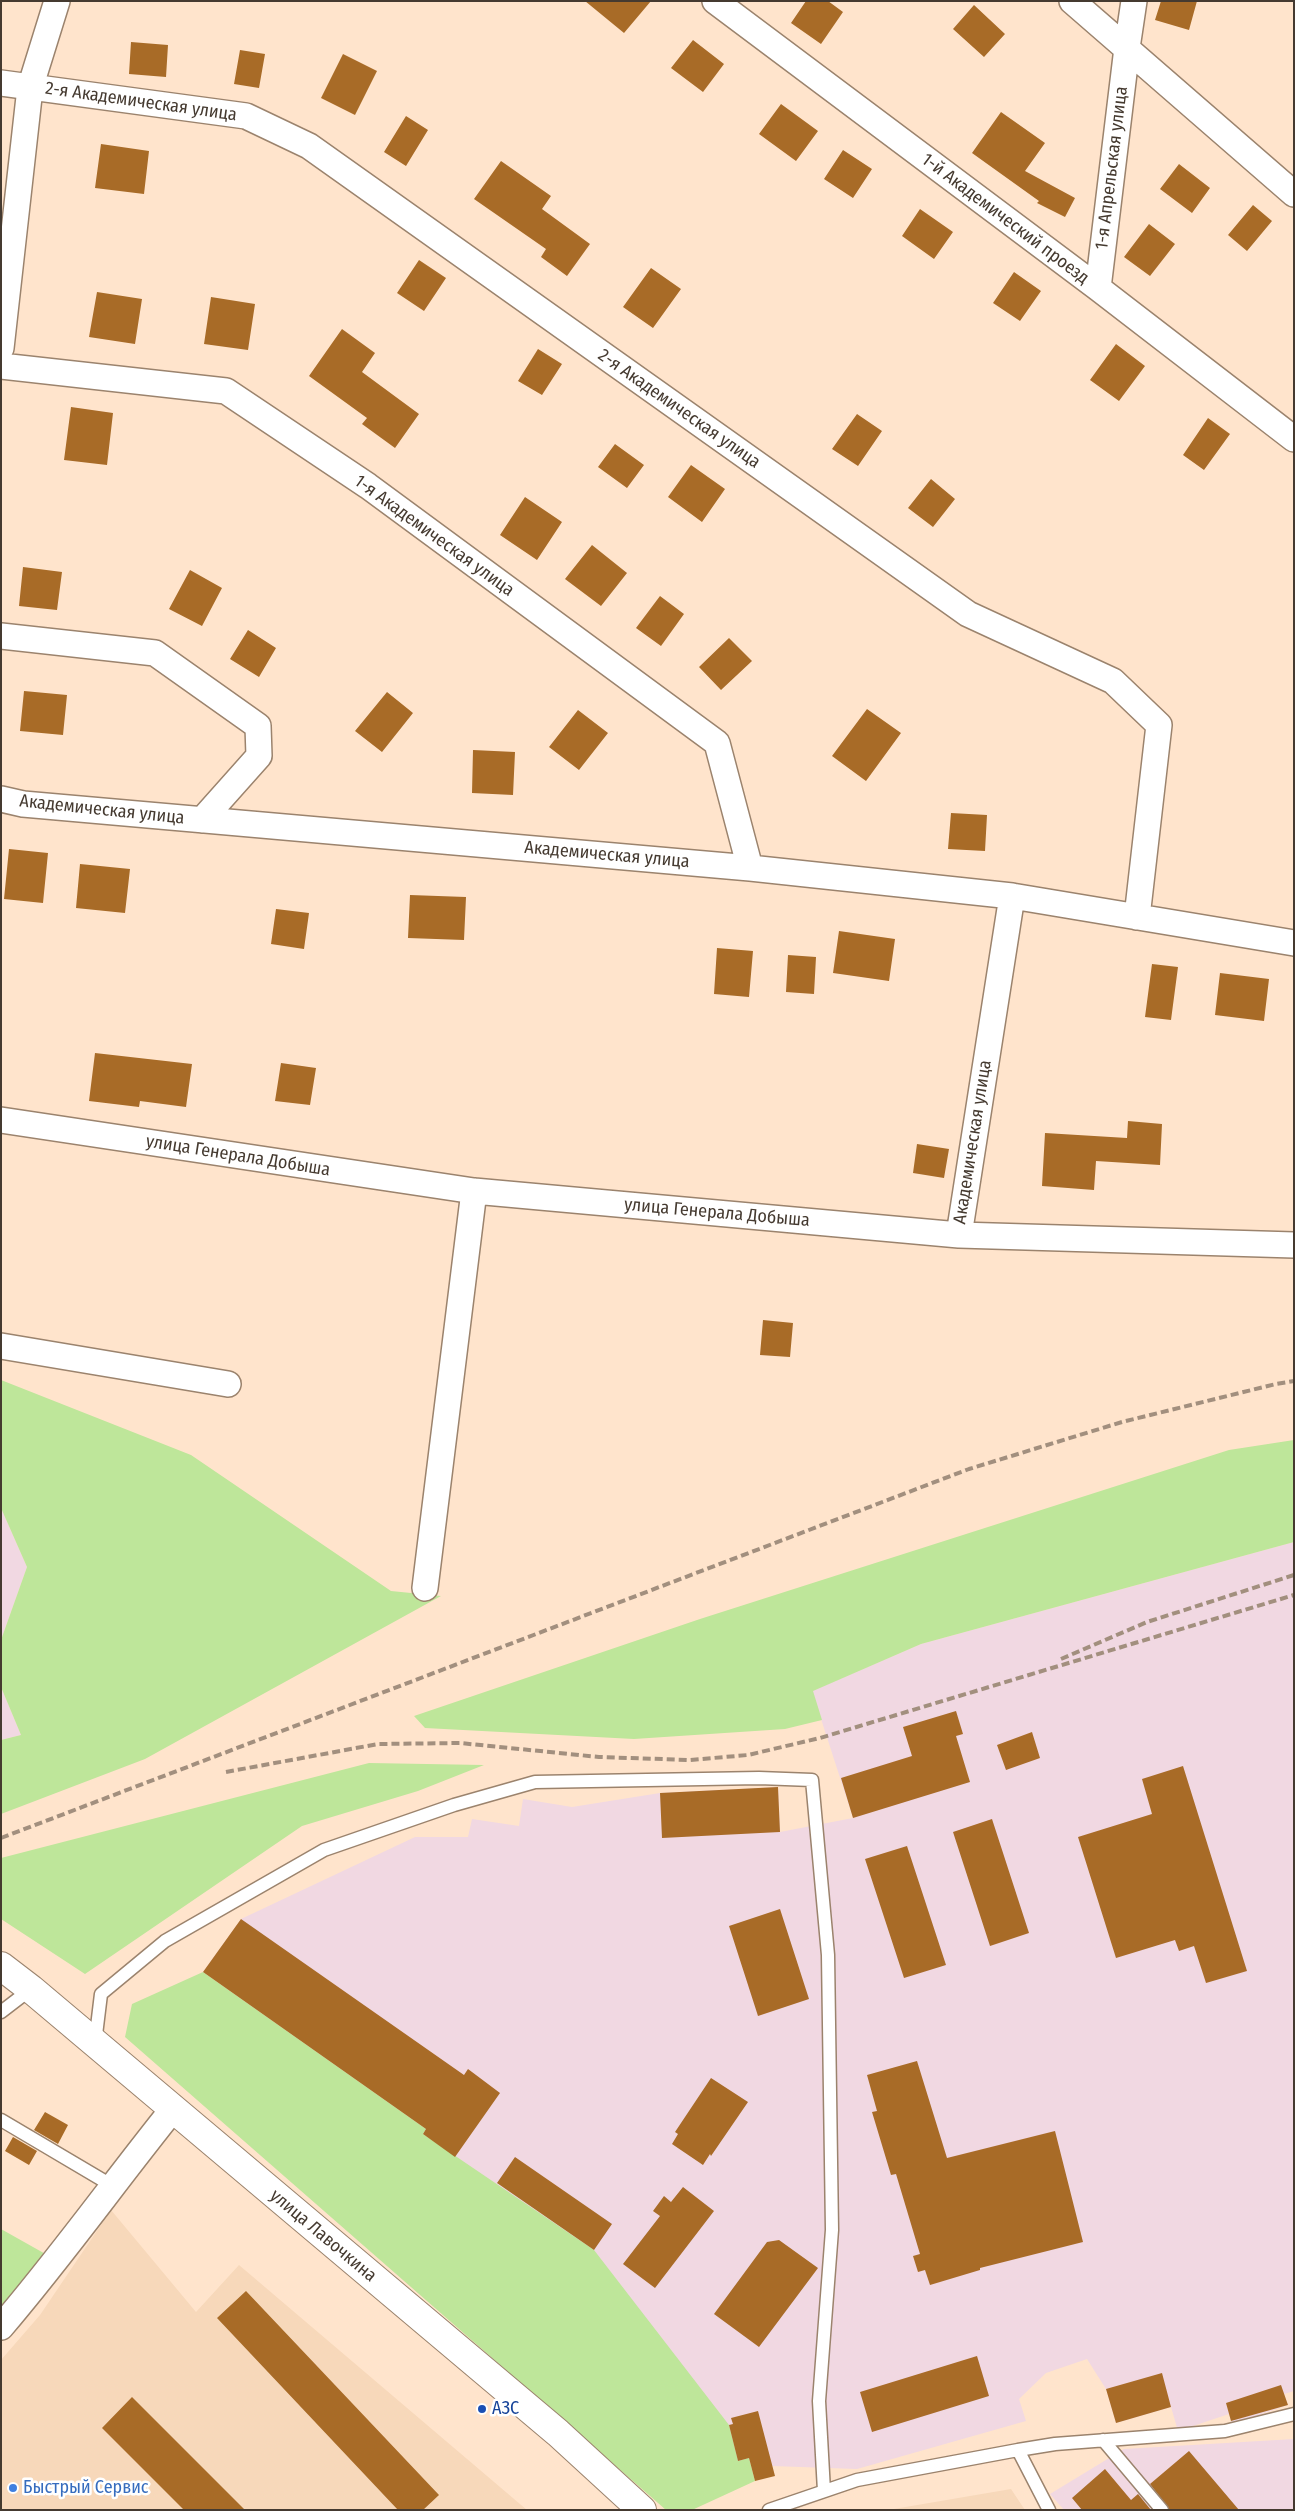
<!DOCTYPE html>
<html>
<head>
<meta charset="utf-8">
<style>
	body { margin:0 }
	#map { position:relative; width:1295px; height:2511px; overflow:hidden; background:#ffe4cc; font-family:"Fira Sans Condensed",sans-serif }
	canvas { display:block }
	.frame { position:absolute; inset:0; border:2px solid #453a30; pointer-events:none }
</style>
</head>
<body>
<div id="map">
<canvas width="1295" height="2511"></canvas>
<div class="frame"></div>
</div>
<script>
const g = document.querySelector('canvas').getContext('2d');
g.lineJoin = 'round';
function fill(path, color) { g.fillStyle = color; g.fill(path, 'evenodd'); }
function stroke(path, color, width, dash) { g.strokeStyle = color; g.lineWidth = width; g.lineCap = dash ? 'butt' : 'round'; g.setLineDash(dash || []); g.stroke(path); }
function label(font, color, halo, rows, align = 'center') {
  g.font = font + ' "Fira Sans Condensed",sans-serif'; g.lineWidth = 5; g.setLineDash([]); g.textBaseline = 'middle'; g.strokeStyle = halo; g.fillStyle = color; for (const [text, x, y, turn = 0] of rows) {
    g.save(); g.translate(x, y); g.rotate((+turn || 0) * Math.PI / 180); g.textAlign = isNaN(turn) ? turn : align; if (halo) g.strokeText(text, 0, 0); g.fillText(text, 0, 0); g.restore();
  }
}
const built = new Path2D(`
	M111,2210L196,2312L239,2265L527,2510H1V2360L40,2315Z
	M1011,2489L1025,2510H888Z`);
const industrial = new Path2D(`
	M1,1508L27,1567L1,1640Z
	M1294,1542V2391L1284,2394L1288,2405L1232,2424L1229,2414L1178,2431L1171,2407L1116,2423L1106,2389L1087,2359L1046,2373L1019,2399L1026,2421L857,2469L772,2466L738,2461L455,2157L423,2134L426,2129L203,1972L241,1919L415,1837H468L472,1819L519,1826L523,1799L572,1807L660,1793L778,1787L780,1832L853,1818L812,1691L921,1644Z
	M1,1687L21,1735L1,1740Z
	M1294,2439V2510H1064L1050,2494L1124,2449Z`);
const green = new Path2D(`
	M1,1380L191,1455L391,1591L441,1596L145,1759L1,1814V1740L21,1735L1,1687V1640L27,1567L1,1508Z
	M1294,1440V1542L921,1644L813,1691L822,1720L785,1729L634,1739L425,1728L414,1716L700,1619L1229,1450Z
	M369,1763L484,1765L418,1791L302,1826L85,1974L1,1919V1858Z
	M203,1972L426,2129L423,2134L594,2250L729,2425L738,2461L749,2458L755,2481L692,2510H666L125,2037L132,2004Z
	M1,2229L49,2256L1,2311Z`);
const building = new Path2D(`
	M585,1H651L624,33Z
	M806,1H828L843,12L821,44L791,23Z
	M1161,1H1197L1189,30L1155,20Z
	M974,5L1005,34L984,57L953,29Z
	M693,40L724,64L703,92L671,68Z
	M131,42L168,45L166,77L129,74Z
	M240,50L265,54L259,88L234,84Z
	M343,54L377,71L355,115L321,98Z
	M781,104L818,131L796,161L759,134Z
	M1001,112L1045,143L1025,171L1075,198L1065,217L1037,203L1039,201L972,153Z
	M406,116L428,130L406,166L384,152Z
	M101,144L149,151L144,194L95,188Z
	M843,150L872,169L853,198L824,179Z
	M501,161L551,196L542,209L590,244L567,276L541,257L546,249L474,199Z
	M1179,164L1210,188L1192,213L1160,189Z
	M1253,205L1272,221L1247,251L1228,235Z
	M920,209L953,232L934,259L902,236Z
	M1149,224L1175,244L1150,276L1124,257Z
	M419,260L446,278L424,311L397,293Z
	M651,268L681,289L653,328L623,307Z
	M1014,272L1041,291L1020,321L993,303Z
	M97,292L142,299L135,344L89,337Z
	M211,297L255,304L248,350L204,344Z
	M342,329L375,353L362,372L419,414L395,448L362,424L367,418L309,376Z
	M1116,344L1145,366L1119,401L1090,380Z
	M538,349L562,364L542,395L518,381Z
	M71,407L113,413L107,465L64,460Z
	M857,414L882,431L858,466L832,449Z
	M1208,418L1230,434L1204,470L1183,455Z
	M615,444L644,465L627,488L598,467Z
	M691,465L725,489L702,522L668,497Z
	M931,479L955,499L933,527L908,508Z
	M525,497L562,522L537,560L500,535Z
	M592,545L627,573L601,606L565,579Z
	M23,567L62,572L57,610L19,606Z
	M190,570L222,588L202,626L169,609Z
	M660,596L684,614L661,646L636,628Z
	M248,630L276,648L259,677L230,659Z
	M729,638L752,661L721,690L699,667Z
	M24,691L67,695L63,735L20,731Z
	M387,692L413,713L382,752L355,731Z
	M867,709L901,733L866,781L832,756Z
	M578,710L608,733L579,770L549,747Z
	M473,750L515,752L513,795L472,793Z
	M951,813L987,815L985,851L948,849Z
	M9,849L48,853L43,903L4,899Z
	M80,864L130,869L125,913L76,908Z
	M410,895L466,897L464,940L408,938Z
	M276,909L309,913L304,949L271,944Z
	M839,931L895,939L889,981L833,973Z
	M717,948L753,951L749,997L714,994Z
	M788,955L816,957L814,994L786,992Z
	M1152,964L1178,967L1171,1020L1145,1017Z
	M1220,973L1269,979L1264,1021L1215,1015Z
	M95,1053L192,1064L186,1107L140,1101L139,1107L89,1101Z
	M281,1063L316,1068L310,1105L275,1101Z
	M1128,1121L1162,1124L1160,1165L1096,1161L1094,1190L1042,1186L1045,1133L1127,1138Z
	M917,1144L949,1149L944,1178L913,1173Z
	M763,1320L793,1323L790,1357L760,1355Z
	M956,1711L963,1734L956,1736L970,1782L853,1818L841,1778L912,1756L903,1727Z
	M1032,1732L1040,1758L1006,1770L997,1745Z
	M1183,1766L1247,1971L1206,1983L1194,1946L1179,1951L1175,1940L1116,1958L1078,1837L1152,1814L1142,1779Z
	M778,1787L780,1832L662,1838L660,1793Z
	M992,1819L1029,1933L990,1946L953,1832Z
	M907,1846L946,1965L904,1978L865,1859Z
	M780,1909L809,1999L758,2016L729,1926Z
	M241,1919L464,2075L468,2069L500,2093L455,2157L423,2134L426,2129L203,1972Z
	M917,2061L947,2158L1055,2131L1083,2242L980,2268V2270L930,2285L925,2270L918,2272L913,2256L920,2254L896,2174L891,2175L872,2112L877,2111L867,2075Z
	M711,2078L748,2102L711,2156L710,2154L703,2165L672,2144L678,2134L675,2132Z
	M45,2112L68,2125L58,2144L34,2130Z
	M13,2137L37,2151L29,2165L5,2151Z
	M515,2157L612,2224L594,2250L497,2183Z
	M683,2187L714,2211L655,2288L623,2264L660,2216L653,2211L664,2196L671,2202Z
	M779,2240L818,2268L759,2347L714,2314L767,2242Z
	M246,2291L439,2495L423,2510H398L217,2318Z
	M977,2356L989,2396L872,2432L860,2392Z
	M1162,2373L1171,2407L1116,2423L1106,2389Z
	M1281,2385L1288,2405L1231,2421L1226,2403Z
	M132,2397L245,2510H184L102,2428Z
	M758,2411L775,2476L755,2481L749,2458L738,2461L729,2425L733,2424L731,2418Z
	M1189,2451L1239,2510H1170L1150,2484Z
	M1105,2469L1131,2500L1138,2494L1151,2510H1082L1072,2498Z`);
const service = new Path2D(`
	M1,2012L31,1989
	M95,2043L101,1994L165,1941L324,1850L454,1805L535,1782L759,1778L812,1780L828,1955L832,2230L819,2401L824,2491
	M1,2120L111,2185
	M1103,2440L1162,2510
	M1018,2450L1049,2510
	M769,2510L857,2480L1018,2450L1055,2444L1225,2431L1294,2414`);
const minor = new Path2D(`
	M715,1L1098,288L1294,439
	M1072,1L1294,194
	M1,83L246,116L309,146L968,614L1113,681L1159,725L1137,917
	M1098,288L1127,48L1134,1
	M1,348L30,88L57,1
	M1,366L226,391L368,486L717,743L750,868
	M1,636L155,653L258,726L259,756L202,820
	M1,799L23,804L750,868L1012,896
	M1294,943L1012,896L959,1235L1294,1245
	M1,1120L474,1191L959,1235
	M1,1346L228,1384
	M425,1588L474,1191
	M1,2327C61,2257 115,2181 173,2109`);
const secondary = new Path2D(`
	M1,1966L31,1989L558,2433L642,2510`);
const rail = new Path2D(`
	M1061,1659L1147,1622L1294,1575
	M226,1772L378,1744L460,1743L599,1757L690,1760L748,1755L820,1738L1294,1595
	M1,1838L969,1469L1122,1422L1276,1384L1294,1381`);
const markers = [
	[482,2409,5,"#1a4fb4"],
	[13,2488,5,"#3f7fe0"]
];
const streetNames = [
	["2-я Академическая улица",141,102,8],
	["1-я Апрельская улица",1112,168,-83],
	["1-й Академический проезд",1005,219,37],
	["2-я Академическая улица",679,409,35],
	["1-я Академическая улица",434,536,36],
	["Академическая улица",102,810,6],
	["Академическая улица",607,855,5],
	["Академическая улица",973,1142,-81],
	["улица Генерала Добыша",238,1156,9],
	["улица Генерала Добыша",717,1213,5],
	["улица Лавочкина",323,2236,40]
];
const transitNames = [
	["АЗС",492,2409]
];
const shopNames = [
	["Быстрый Сервис",23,2488]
];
fill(built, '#f7d8ba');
fill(industrial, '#f1d8e2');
fill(green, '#bee69a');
fill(building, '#a86b27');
stroke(service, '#9b836d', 15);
stroke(minor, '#9b836d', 28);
stroke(secondary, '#9b836d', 30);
stroke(service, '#fff', 12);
stroke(minor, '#fff', 25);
stroke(secondary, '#fff', 28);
stroke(rail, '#a28f7e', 4, [8, 4]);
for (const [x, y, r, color] of markers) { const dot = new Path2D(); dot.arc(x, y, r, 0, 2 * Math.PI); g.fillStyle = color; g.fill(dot); stroke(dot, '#fff', 2); }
label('18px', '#453a30', '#fff', streetNames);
label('18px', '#164399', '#fff', transitNames, 'left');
label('18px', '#366cbe', '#fff', shopNames, 'left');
</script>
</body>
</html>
